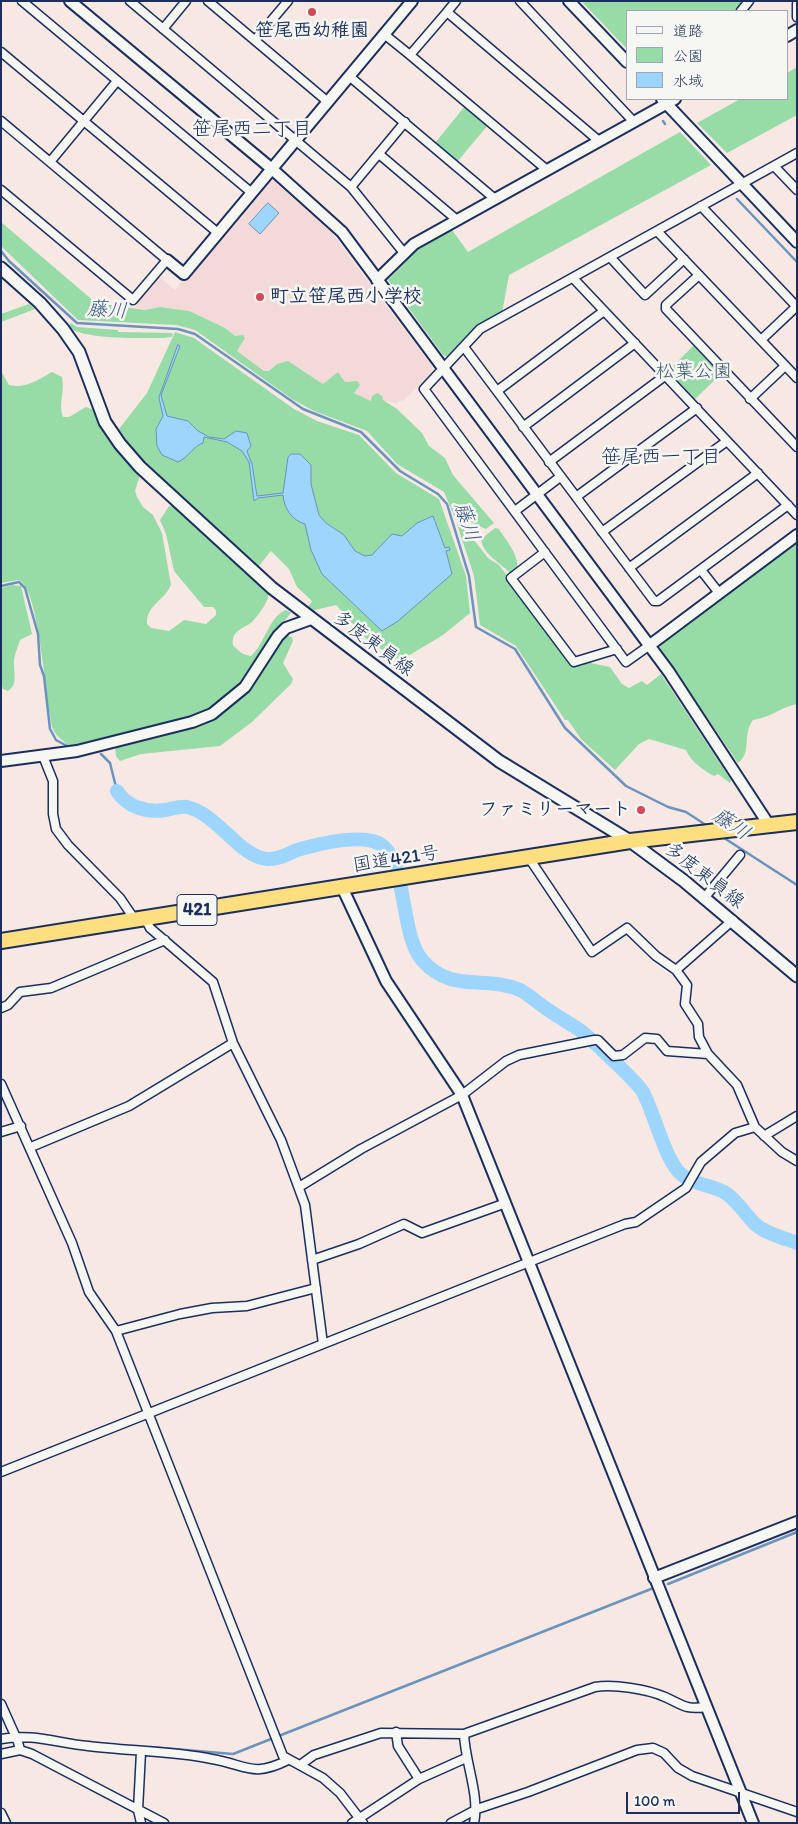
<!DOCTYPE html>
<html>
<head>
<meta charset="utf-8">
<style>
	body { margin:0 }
	#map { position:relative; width:798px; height:1824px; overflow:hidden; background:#f7e8e4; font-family:Itim,"Klee One",sans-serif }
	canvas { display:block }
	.frame { position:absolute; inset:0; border:2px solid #1b2f5e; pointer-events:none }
	.legend { position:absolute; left:626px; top:10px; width:162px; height:90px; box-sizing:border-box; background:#f6f6f2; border:1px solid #9ea6b7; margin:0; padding:6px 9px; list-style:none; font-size:15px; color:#1b2f5e }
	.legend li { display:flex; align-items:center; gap:10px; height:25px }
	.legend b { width:25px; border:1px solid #9ea6b7 }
	.scale { position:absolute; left:626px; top:1792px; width:114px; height:22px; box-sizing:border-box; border:2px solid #1b2f5e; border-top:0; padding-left:6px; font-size:15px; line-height:18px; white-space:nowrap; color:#1b2f5e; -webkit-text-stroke:4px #f6f6f2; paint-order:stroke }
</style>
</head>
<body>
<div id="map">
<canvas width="798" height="1824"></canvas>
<div class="frame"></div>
<ul class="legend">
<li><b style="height:6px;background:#f6f6f2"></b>道路</li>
<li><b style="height:14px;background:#97dba7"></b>公園</li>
<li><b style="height:14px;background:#9ed5fd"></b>水域</li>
</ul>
<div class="scale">100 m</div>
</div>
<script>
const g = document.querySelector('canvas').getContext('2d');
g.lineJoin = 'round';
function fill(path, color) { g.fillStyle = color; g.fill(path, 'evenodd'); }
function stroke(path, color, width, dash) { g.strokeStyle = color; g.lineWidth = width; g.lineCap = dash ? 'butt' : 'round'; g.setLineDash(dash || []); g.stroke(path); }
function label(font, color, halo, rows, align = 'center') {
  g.font = font + ' Itim,"Klee One",sans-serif'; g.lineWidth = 5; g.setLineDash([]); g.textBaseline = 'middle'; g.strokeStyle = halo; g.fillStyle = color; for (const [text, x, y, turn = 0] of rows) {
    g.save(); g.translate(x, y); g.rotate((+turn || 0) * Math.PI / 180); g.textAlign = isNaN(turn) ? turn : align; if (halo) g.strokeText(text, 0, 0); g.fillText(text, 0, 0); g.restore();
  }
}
const built = new Path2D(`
	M267,179L274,181L331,232L432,366L433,372L404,400L395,403L382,400L371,401L353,393L360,385L357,381L344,382L342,376L330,378L323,384L300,368L277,364L269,372L264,371L237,351L245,338L235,336L189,311L160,307L145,310L135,307L133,304L158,276L175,290Z`);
const green = new Path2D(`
	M581,1H744L736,11H627V49Z
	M797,67V115L727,153L697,123L740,99H787V73Z
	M465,106L488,125L457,162L435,143Z
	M680,132L711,165L509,275L502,313L478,327L448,357L443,355L388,280L420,247L452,230L468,252Z
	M1,222L96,303L145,310L160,307L189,311L225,328L235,336L243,335L245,338L237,351L264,371H269L277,364L288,361L323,384L338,372L345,382L357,381L360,385L354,393L371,401L372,396L377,393L382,396L383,400L397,409L422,433L429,446L445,458L453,475L494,523L486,529L464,519L456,520L444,492L397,464L367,431L314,411L292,399L195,330L176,325L78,320L3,248L1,245Z
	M29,304L35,309L1,322V314Z
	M71,323L77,327L118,330V332L172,333L173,335L171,337L164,338C147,338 77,340 69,326Z
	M175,332L194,338L294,409L317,421L359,435L396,473L439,499L466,576L470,613L443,635L398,662L389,653L371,644L336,605L311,611L308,607L312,601L297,587L289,569L271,551L258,567L140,460L119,429L147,393Z
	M694,345L722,373L694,400L667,372Z
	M1,371L9,385C25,389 38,380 52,372L62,377C65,392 58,404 63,417H69L86,407L94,410L105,435L140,475L135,491L137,497L143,507L153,515L162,533L171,585C164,601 146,605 147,624L151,628L169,631L184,620L206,624L216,615V610L213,607H204L174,571L166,534L160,520L169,506H173L268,591C271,599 258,616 252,622C243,629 231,630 233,645C238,651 243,655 251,656C265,644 269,616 286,610L291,613L277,630L238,689L214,708L182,721L69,749C66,740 56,738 53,729C45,703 40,589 19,580L1,583Z
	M457,524L463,526L488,558L499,565L506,574L572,666L586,662L610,667L622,684L629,688L642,681L647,685L661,674L731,780L730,783L718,774L714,776C703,770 691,762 686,750L649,739L639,744L615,770L581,739L568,720H565L516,646L480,625L474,576Z
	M495,528L499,529C505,539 520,556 517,569L511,574C501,563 483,555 481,539Z
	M797,541V704C781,707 772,717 753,720C742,734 752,753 738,763L660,648L662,640Z
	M12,585L21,586L32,634L20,640C18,646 15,653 14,660C13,671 19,684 8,691L3,689L1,683V588Z
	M288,636L292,637L293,641L283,663L293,679L291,684L252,722L220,746L141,754L120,761L116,756L115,747C158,736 211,730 243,696C258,681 269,660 280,641Z`);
const water = new Path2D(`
	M268,203L279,213L260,234L249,224Z
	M178,345L180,346L161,395L167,416L188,421L198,431L209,437L224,439L236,431L247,433L251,446L247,451L252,464L257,496L283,493L288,457L291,454H300L311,465V484L319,515L326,523L344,535L355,551L365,556L372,555L392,534L402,536L417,523L433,516L445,548L449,547L450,550L446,551L452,574L398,621L382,631L322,574L311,550L305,524C292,520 284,509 283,495L258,498L254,501L249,462L242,451L227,442L204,437L203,443C193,446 189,457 178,462L162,455L157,446L156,429L163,416L159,398Z`);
const stream = new Path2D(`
	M663,121L665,124
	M737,199L797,262
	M1,251L9,261L77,323L178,329L195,334L303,409L361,432L400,471L438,494L447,504L469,576L476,627L515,649L565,728L626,786L668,807L686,812L709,827
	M1,586L19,582L25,588L38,634L40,665L44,676L50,729L56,740L67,746
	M101,754L110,763L117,791
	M721,836L797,885
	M668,1584L797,1532
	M150,1747L233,1754L651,1589`);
const river = new Path2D(`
	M117,791C127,807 147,813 165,810C171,809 181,806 187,807C218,814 238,856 267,859C278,860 287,854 297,850C318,844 358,834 378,843C408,857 399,933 422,960C451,994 486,975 520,990C530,995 540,1005 550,1011C560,1018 571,1024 581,1031C592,1040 636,1081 643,1092C654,1113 664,1155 678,1171C691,1186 713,1184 727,1194C738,1202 746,1215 755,1224C766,1234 784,1238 797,1243`);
const minor = new Path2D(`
	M22,1L252,193
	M130,1L351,187L405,122
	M208,1L328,102
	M520,1L634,122
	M797,4V17
	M741,11L749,1
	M447,12L456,1
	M163,29L186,1
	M384,34L410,55L447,12L599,141
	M255,40L288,1
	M1,52L218,233
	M410,55L547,170
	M349,76L495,199
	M1,121L167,260L133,300L1,190
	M379,154L457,220
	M50,162L117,81
	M774,166L797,190
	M351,187L404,253
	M701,206L797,307
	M657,231L797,378
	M610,257L645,295L684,259
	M699,275L666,305V309L797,447
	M573,278L797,515
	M761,340L796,307
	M464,347L654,601H658L788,505
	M497,391L604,311
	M750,399L785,366
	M523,427L635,343
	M549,462L666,375
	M576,497L697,408
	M515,511L560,477
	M602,532L727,441
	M545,552L511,578L574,662L617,649
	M629,568L758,473
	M701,570L719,593
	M650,645L626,662L424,389L480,329L797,153
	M43,756L53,781V814L56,829L68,845L120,898L135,920
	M529,858L592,952L627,928L656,956L676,970
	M705,897L740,855
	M145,918L150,928L213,982L233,1043L281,1140L305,1205L323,1344
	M1,1008L8,1005L20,992L51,988L165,940
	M708,1054L699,1037L698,1024L685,1004L687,985L676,970L733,920
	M1,1084L72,1243L89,1292L116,1331L283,1756L323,1778L340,1793L363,1823
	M1,1132L21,1126
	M764,1136L797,1116
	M31,1147L129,1106L233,1043
	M299,1187L361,1149L462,1095L506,1061L519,1055L594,1040H598L614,1056L623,1055L645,1038L657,1039L667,1051L708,1054L737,1085L755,1127
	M312,1260L359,1244L404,1224L422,1233L506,1203
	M116,1331L180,1314L212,1308L247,1306L316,1288
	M1,1472L625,1224L636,1222L686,1188L701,1162L735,1133L755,1127L782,1152L797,1161
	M1,1704L18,1742L20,1750
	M396,1732L398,1746L419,1779
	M464,1734C465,1763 480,1795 474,1823
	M1,1739C31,1733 58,1743 88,1746C128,1751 173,1751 212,1759C247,1765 252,1778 288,1760
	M141,1752L138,1810L141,1823
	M1,1754L20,1750L32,1754L164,1823
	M300,1765L314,1755L381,1733L464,1734L595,1687C614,1684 647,1689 665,1697C683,1705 685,1710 706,1707
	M1,1813L6,1823
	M352,1823L419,1779L466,1758
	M451,1823L477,1809L528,1792L637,1750L653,1748L664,1753L678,1768L692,1776L797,1812`);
const tertiary = new Path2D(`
	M70,1L272,169L342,232L669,672L769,825
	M569,1L627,62
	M787,36L797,30
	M662,99L797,242
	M167,260L184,274L412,1
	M377,280L414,244L675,99
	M650,645L797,535
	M1,761L77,751L192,722L212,714L245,687L278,636L286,628L311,619
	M342,887L386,981L462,1095L753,1823
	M654,1578L797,1522`);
const secondary = new Path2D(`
	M1,268L40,303L63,329L79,352L105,422L120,444L140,467L272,588L499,761L630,841L684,881L797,976`);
const trunk = new Path2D(`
	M1,941L630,841L797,822`);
const markers = [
	[312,12,5,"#d1495b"],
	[260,297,5,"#d1495b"],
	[641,810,5,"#d1495b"]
];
const shields = [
	[197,910,40]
];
const shieldNames = [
	["421",197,910]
];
const poiNames = [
	["笹尾西幼稚園",312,31],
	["町立笹尾西小学校",270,297,"left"],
	["ファミリーマート",631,810,"right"]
];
const parkNames = [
	["松葉公園",694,372]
];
const streetNames = [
	["多度東員線",373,644,37],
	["国道421号",396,860,-9],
	["多度東員線",704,876,38]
];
const neighbourhoodNames = [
	["笹尾西二丁目",252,130],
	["笹尾西一丁目",661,458]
];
const waterNames = [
	["藤川",107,311,4],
	["藤川",466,522,71],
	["藤川",731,825,34]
];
fill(built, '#f3dad8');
fill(green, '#97dba7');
fill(water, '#9ed5fd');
stroke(water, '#6a93bd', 1);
stroke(stream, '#6a93bd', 2.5);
stroke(river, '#9ed5fd', 14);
stroke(minor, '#1b2f5e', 11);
stroke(tertiary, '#1b2f5e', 14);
stroke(secondary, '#1b2f5e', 15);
stroke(trunk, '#1b2f5e', 18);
stroke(minor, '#f6f6f2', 8);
stroke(tertiary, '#f6f6f2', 10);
stroke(secondary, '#f6f6f2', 11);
stroke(trunk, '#fddf80', 14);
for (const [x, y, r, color] of markers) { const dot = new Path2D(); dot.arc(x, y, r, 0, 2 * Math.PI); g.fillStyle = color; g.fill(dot); stroke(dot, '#f6f6f2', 2); }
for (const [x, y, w] of shields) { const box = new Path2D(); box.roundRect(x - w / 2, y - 15.5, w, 31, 4); g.fillStyle = '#f6f6f2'; g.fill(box); stroke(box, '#1b2f5e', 1); }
label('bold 18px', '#1b2f5e', null, shieldNames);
label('bold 19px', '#1b2f5e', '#f6f6f2', poiNames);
label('19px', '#3a5a70', '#f6f6f2', parkNames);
label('19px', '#1b2f5e', '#f6f6f2', streetNames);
label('20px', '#1b2f5e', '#f6f6f2', neighbourhoodNames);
label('italic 20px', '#3c5886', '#f6f6f2', waterNames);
</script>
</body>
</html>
